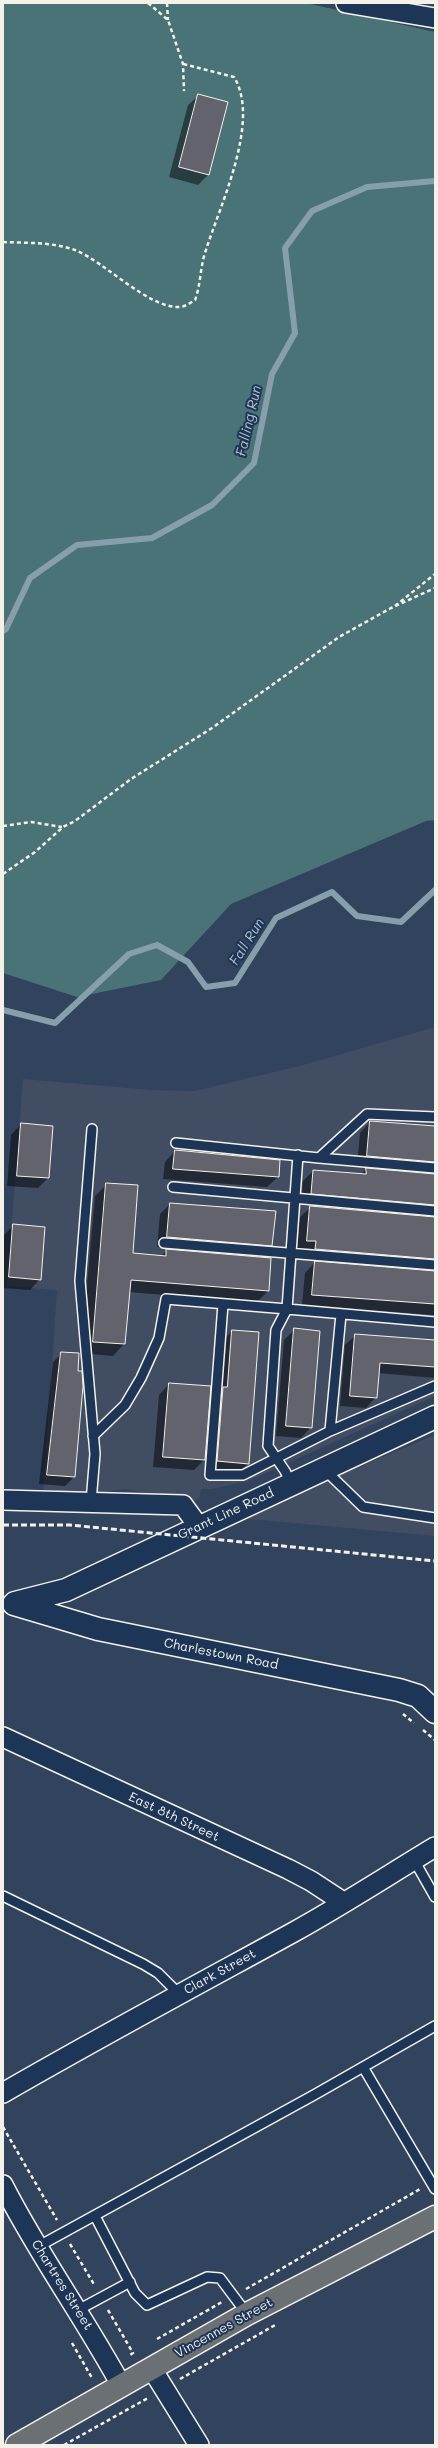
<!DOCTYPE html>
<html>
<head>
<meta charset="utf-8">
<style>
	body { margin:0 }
	#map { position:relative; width:438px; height:2448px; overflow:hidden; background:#32435e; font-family:Mali,sans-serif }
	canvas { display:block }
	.frame { position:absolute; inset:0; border:4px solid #f4f1e8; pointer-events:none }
</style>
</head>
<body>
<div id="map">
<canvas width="438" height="2448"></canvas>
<div class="frame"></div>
</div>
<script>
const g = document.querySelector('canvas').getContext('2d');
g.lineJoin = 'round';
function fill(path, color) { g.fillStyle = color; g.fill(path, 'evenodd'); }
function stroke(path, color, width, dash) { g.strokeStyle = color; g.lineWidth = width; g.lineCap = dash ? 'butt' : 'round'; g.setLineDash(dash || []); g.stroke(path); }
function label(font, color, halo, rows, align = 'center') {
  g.font = font + ' Mali,sans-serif'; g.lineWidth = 4; g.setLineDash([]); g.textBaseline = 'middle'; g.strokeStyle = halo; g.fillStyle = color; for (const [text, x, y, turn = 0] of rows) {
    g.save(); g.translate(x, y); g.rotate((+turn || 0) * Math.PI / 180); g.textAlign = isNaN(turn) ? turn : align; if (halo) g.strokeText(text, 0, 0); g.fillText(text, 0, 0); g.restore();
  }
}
const built = new Path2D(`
	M435,1027V1396L251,1480L212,1489H201L199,1499L190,1501L125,1489L76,1497L43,1496L57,1290L7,1286L23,1079L152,1090L195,1091L303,1065Z
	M435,1435V1536L238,1518Z`);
const green = new Path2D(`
	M3,3H306L435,32V820L426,821L231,904L161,980L77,997L3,973Z`);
const shadow = new Path2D(`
	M199,95L208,175L198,185L169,177L188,105Z
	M370,1122L435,1127V1315L302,1305L305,1273L315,1262L429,1272L425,1269L306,1259V1252L297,1251L300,1217L311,1207L428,1217L425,1215L301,1204L303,1181L313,1171L361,1174L366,1169L380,1170L381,1168L357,1166L360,1133Z
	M21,1124L52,1126L48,1178L38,1188L7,1186L11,1135Z
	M175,1151L279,1161L278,1177L267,1187L163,1179L165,1162Z
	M107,1184L132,1254L161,1257L167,1250L268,1291L256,1303L129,1292L124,1344L113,1356L81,1353L95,1196Z
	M170,1204L271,1245L261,1256L157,1247L160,1214Z
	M14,1225L40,1279L30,1290L3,1288V1236Z
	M295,1329L311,1427L301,1438L276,1436L284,1340Z
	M232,1331L248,1463L237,1474L207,1471L222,1341Z
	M356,1335L435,1341V1378L378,1373L376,1397L366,1408L340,1406L345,1345Z
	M62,1353L74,1477L65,1486L39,1484L53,1362Z
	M169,1384L210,1387L204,1460L194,1470L153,1467L159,1395Z`);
const stream = new Path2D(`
	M3,631L6,629L30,578L77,545L152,538L212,505L254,463L272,374L295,333L285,248L312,211L367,187L435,181
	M3,1010L55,1023L129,954L157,945L188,962L206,987L235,983L276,918L332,892L357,916L401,922L435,890`);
const building = new Path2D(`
	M198,94L228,102L209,175L179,167Z
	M370,1121L435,1126V1162L367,1156Z
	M21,1123L53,1126L49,1178L17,1176Z
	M175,1150L280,1160L279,1177L173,1169Z
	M366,1168L435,1174V1205L311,1194L313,1170L366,1174Z
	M106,1183L138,1185L133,1253L166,1256V1249L271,1258L269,1291L131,1280L125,1344L93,1342Z
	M170,1203L276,1211L272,1246L167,1237Z
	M310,1206L435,1217V1259L315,1249L316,1241H307Z
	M13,1224L45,1227L41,1280L9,1277Z
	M315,1261L435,1271V1304L312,1295Z
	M294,1328L320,1331L312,1428L286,1426Z
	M232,1330L259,1332L249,1464L217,1461L223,1387H227Z
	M355,1334L435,1340V1367L380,1363L377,1398L350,1396Z
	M61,1352L79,1353L78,1371H82L83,1386L75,1477L47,1475Z
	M169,1383L211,1386L205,1460L163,1457Z`);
const path = new Path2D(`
	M148,3L168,20L183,64L184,91
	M167,3L168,20
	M3,242C26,243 53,242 75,250C105,262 148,308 179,307C185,307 190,303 195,300C201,284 200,266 206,250C220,205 261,121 234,77L183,64
	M395,606L435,574
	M3,826L31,822L62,827
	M3,874L35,852L63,827L75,821L131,779L212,728L339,637L391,608L435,588
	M403,1714L414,1723
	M423,1730L435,1740
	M3,2127L57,2220
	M70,2244L95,2286
	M246,2289L420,2189
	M108,2310L133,2353L130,2355
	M157,2339L222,2302
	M72,2343L92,2378
	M180,2379L277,2324
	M64,2445L148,2398`);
const lane = new Path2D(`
	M176,1143L319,1158L367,1114L435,1117
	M319,1158L435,1168
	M173,1187L435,1211
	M164,1243L435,1265
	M223,1304L210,1475H243L330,1431L341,1314
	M330,1431L435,1386
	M93,1436L125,1405L141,1378L159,1338L166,1299L287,1309L298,1155
	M325,1470L363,1507L435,1518
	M291,1483L285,1471L268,1446L276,1330L287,1309L435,1322
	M91,1502L95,1454L80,1281L92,1129
	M414,1860L435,1897
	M3,1896L143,1964L158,1973L180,1995
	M363,2067L435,2189
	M95,2216L135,2293L147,2305L207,2277L220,2278L247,2314
	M39,2246L314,2095L435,2026
	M78,2310L130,2282`);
const street = new Path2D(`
	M346,3L435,18
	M3,1500L183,1505L199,1527
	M3,1737L288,1869L311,1881L343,1902
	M3,2093C98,2038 195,1986 292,1933C341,1906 387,1876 435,1847
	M3,2185C38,2254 84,2317 121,2385
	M152,2369L199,2445`);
const secondary = new Path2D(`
	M15,1603L66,1590L435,1417
	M14,1604L98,1629L399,1690L418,1696L435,1712`);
const primary = new Path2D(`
	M17,2445L247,2314L435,2217`);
const rail = new Path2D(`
	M3,1525H70L435,1561`);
const streetNames = [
	["Grant Line Road",226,1514,-25],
	["Charlestown Road",221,1654,11],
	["East 8th Street",174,1817,25],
	["Clark Street",220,1972,-29],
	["Chartres Street",62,2285,58],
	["Vincennes Street",224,2328,-29]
];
const waterNames = [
	["Falling Run",249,421,-77],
	["Fall Run",247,942,-58]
];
fill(built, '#414d62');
fill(green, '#4a7378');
fill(shadow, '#0007');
stroke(stream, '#869fab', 6);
fill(building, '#63636d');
stroke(building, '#f4f1e8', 1);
stroke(lane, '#f4f1e8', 12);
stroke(street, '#f4f1e8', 22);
stroke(secondary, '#f4f1e8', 25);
stroke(primary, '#f4f1e8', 25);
stroke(path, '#f4f1e8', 2.5, [4, 3]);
stroke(lane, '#1d3557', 9);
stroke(street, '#1d3557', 19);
stroke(secondary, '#1d3557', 22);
stroke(primary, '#6a7074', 22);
stroke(rail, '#f4f1e8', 3, [6, 3]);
label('13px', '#f4f1e8', '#1d3557', streetNames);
label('italic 14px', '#b4c1c5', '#1d3557', waterNames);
</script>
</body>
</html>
